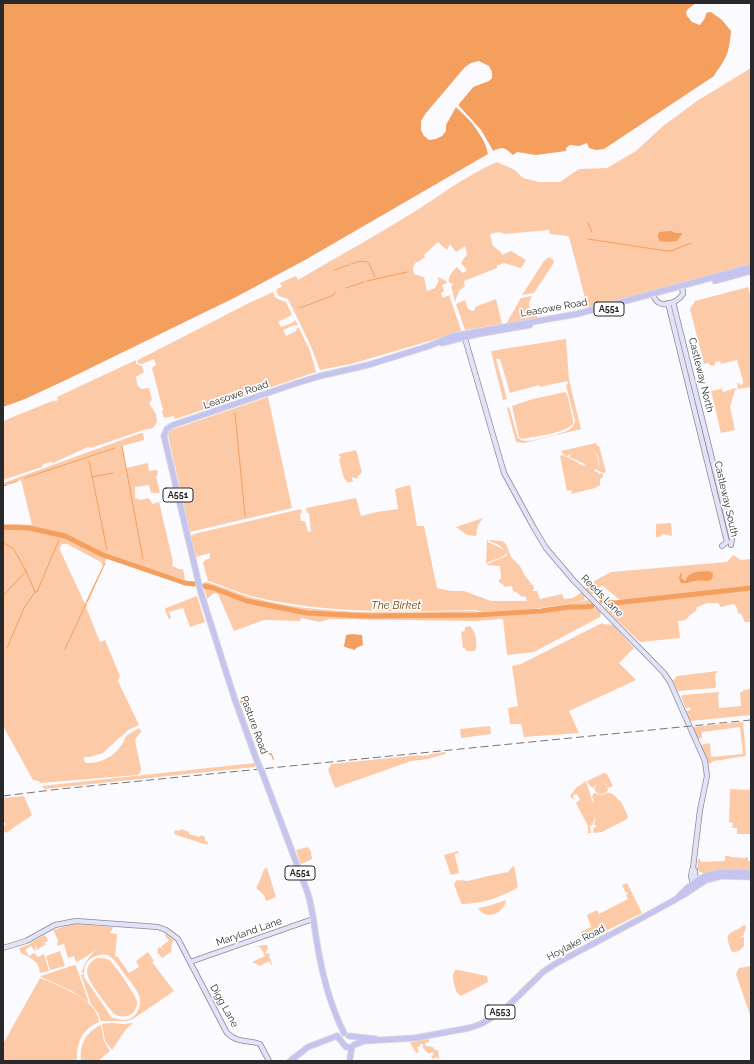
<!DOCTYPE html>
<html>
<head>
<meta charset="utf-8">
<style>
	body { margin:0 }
	#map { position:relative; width:754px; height:1064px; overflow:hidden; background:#fafaff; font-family:Raleway,sans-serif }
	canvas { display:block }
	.frame { position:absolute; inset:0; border:4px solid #29292b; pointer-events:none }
</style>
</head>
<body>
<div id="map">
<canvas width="754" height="1064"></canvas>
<div class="frame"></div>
</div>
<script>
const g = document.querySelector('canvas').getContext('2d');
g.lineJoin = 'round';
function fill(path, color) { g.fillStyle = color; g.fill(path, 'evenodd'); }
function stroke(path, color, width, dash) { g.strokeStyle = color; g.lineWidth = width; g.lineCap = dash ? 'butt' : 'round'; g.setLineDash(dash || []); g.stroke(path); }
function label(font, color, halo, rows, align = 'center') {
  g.font = font + ' Raleway,sans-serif'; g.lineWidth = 3.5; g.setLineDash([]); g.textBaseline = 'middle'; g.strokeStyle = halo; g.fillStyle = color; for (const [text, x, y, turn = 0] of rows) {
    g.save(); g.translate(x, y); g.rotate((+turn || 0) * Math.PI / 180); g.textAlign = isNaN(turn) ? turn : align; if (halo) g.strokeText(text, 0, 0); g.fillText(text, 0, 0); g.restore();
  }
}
const green = new Path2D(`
	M751,68V264L588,309L569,237L568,236L550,234L549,230L505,234L499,232L490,234L493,246L501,252L502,255L511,251L526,260L521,268L504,263L499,265H497V268L464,281L465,286L459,291L455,302L451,286L454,284L449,283C448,275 452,272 457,267L463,273L467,270L461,263L467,254L465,246L456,252L450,244L447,250L438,242L424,255L425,257L418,262H416L413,268L414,274L424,277L427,291L435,288L439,280L437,278L438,277L446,281L447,283L442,285L444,291L441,293L443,298L449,295L461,330L460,332L351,364L320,370L310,344L288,299L279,296L276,291L278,288L282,287L280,283L296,276L298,280C335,258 372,238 409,215C437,198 466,175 497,162L515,170L523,178L539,182H560L579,169L607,168L636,151L663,126L697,101Z
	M549,257L552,259L554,261L553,264L534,293L522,295L544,261Z
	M748,287L751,298V387L738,389L737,383H739L740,385L743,384V381L737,360L721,364L720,361L715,362V365L711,366L708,363L704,364L690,309L695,301Z
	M273,292L275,297L280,300L286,302L292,315L278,322L281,327L292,323L295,320L298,325H294L283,330L286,336L296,331L297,328H299L310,351L316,372L175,419L174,416L164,418L162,412L163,410L152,368L156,365L154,359L142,364L137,363L138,360L249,303Z
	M532,296L529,303L530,311L534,312L538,318L506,324L521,298Z
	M496,299L502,324L465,330L456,304L465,300L468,309L472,311L475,310V307Z
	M566,339L569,380L581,429L524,443L516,442L507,408L509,407L518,438C521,440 523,441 527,441C536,440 563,434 570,429C573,427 574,424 575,421L566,385L568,384L567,381L540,387L539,385L510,393L500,359H496L507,399L503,400L491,351Z
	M136,360V364L142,366L144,372L136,377L137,384L141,389L149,388L152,400L149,403L156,414L157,422L153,428L143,430L91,448L88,447L53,463L51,462L43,464L42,467L3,480V421L55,400L54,402L58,400L57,397Z
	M721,387L723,392L736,388L737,390H735L730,407L735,430L721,433L711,391L721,389Z
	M565,392L567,394L573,419V424C563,434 536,436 522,439L519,437L512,406L533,399Z
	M268,397L292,508L190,532L168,435L171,430Z
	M141,433H143L144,440L122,446L126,468L148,463L149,471L157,470L158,475L156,476L160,493H151L149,485L135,487V498L141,500L148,498L151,501L152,504L159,502L173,562L172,566L179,569H183L185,580L119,560L102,554L69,536L35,527L14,525L3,526V525L15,524L32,525L21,480L3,486V483Z
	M596,443L597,446H599L606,472L603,473L599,471C600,463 599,453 592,450C598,454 599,462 599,471L595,469L594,471L598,472V474L601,473L603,474V477L600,479V485L595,488L571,494L572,490L567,491L560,456L563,455L579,463L580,465L581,464L584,466L585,464L569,457L572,453L567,456L563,454L561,451Z
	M356,450L362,472L356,479L353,477L352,478L353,482H347L344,478L339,460L341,457L339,456V454Z
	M410,485L417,526H424L437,588L451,591H464L491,601H527L525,596L522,597L516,592L513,591L512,586L505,587L501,583H499V580L501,578L500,566L487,565C493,560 500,560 507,555L513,570L506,552V554C498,561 493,558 486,564L487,540H488V542L497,546L505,551L499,545L489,541V540L502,541L506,544L511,557L520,566L525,576L534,587L533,591H537L540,599L562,594L564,599L573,598L582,592L585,596L584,598L585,600C551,609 516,610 482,612L475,610C400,612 324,614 251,596C236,592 222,585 208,581L203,563L204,561L210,558V553L196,557L191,536L194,534L301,509L302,513L300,514L301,521H305L308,532L311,531L309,513H307L306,508L356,498L361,516L377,512L398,509L395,489Z
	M483,518L478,525L476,536L467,535L456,527Z
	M671,523L672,536L663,534L659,537H656V524Z
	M3,527L29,528L65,536L107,557L88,602L86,601L103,566L101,562L67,544H62L60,547V550L84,602L87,604L86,607L100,642L105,640L120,676L118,681L139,725L128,730L121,737H120L103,753L90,757H84V761L86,763C104,764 120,753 126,736L139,728L142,732L139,734L135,740L141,769L140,773L137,775L40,783L39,781L33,780L3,726Z
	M733,555L741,560L751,559V594L703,600L751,594V622H745L741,614L738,613L737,608L734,604L721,607L718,603H707L697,607L696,611L690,615L686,620L678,621L680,638L640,642L608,611L609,610H606L604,605L621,603V601L602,585L592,595L585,589L596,580L611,572L727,562Z
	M207,582C222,586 236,593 250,597C322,617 400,612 474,611L481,613L540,610L588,600L601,613L600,617L534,652L507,655L503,619L474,621L329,619L320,622L301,618L300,621L264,620L234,631L218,594L214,593L207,599L203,583Z
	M197,596L205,622L190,627L183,608L169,612L171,618L169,619L165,610L166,608Z
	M602,623L603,624L613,625L634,648L619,663L636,680L569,711L579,733L524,737L521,724H510L508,708L518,706L512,666L521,664Z
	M470,626C476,631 478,644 475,651H466L465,648H463L461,632L465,631V627Z
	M717,671V673H715L716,687L714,688L678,691L673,681L677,676Z
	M751,689V715L691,721L686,711L691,710L689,707L686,709L681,696L683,695L719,692V694L718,695L719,708L741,706L740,692H743V690Z
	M743,722L746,756L714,761L709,764L700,745L710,743L711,757L743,754L740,727L702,732V738L697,739L693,727Z
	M490,726L491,734L461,738L460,729Z
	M445,752L446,754L428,759L411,761L335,788L328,770L331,764L420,755L421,756L430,755V754Z
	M255,763V767L44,789L42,786Z
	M604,773L607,774L613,786L608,788L606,784L603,783L607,786L608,790L605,793C601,795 596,794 594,789L597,784L593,788L589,785L587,781Z
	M586,781L593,803L594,802L592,796L594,793L602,795C604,795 605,793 607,793C612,791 617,798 619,801L620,800L628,816L627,819L602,832L593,833L594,827H596V825H594L596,815L592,826L590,825L591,833H588V826L576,803L580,800L577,794L573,795L574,800L570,796L576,788Z
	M730,789L751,790V834H737V828H732L733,823L729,822Z
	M24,796L32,815L6,833L3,831V827L6,824L3,821V798Z
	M181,829L189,832V834L200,837L201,835L205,837V841L208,842L207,845L186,838L187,836L185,838L174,834L175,830L180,831Z
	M308,847L311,852L312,859L301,864L296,850Z
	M458,851L460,857L458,853L455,854V856L459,873L451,875L444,855Z
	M725,856H730V857L745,858L746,857H748V861H751V871L715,870L704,874L697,870L698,859H700L701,862L725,861Z
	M513,866H514L518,886L517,888C499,898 483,903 463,904L461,903L454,884L457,880L468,881L488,876L508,872Z
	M267,868L276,897L266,901L264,895L256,888L260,880L264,869Z
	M627,883L642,913L588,940L586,939L581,932L591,927L587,915L597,910L599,914L628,899L626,895L628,894L627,892L626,893L622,885Z
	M506,900C504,914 486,921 478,908L488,906Z
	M74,924L113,927C108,940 89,957 76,962L74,956L68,958L64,944L57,946L58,940L53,930Z
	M745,925L746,927L743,936L738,938L744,937V946L739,951L732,952C728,941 723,935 736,930C740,929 741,926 745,925Z
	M110,933L117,934L115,957L117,956L129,973L139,967L136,961L148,952L154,961L152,962L174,991L133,1019L126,1021H101L98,1013L91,1004L81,975L84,974V977L112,1018C115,1018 120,1020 124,1020C136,1020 143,1006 139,995C136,988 130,981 125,975C121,969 116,960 109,956C104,953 97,955 92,958C86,961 84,967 84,973H82C84,958 101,946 110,933Z
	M166,934L174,941L172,943L171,952L162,958L157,952L158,951L157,949L160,947L164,950L161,946L169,941L165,935Z
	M45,935L48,940L47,942H44L46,944L37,950L36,945L35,948L36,950L35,951L31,946L25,950L29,956L34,953L38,957L44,954L49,971L40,973C39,960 30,958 21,953L19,948L30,944L31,945L30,943Z
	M263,945H267L268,949L265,952L266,954L269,953L270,955L269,957L271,960L272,966L269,961L260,966L252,962L265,956L260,947H256Z
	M60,951L65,966L50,970L46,956Z
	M97,958C101,958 105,958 109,960C114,963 136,996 137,1001C138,1015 123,1021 113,1013C107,1005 90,984 88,976C85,968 90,962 97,958Z
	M74,965L76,966L89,1003L72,991L41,977V976Z
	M751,966V1018L736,974L739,968Z
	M455,970H458L487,976L488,982L461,996L457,993C455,986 450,977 455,970Z
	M40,978C58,985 98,1000 99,1022C82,1029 76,1043 77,1061H3V1044Z
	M111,1023L123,1024L133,1023L126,1029L112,1050L105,1041L102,1024Z
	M101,1025L104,1041L110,1051L98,1061H81C79,1044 86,1032 101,1025Z
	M429,1039V1042L425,1043L426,1046L433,1047L435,1050H438L439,1059H438L436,1057L433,1059L431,1056L434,1055L432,1052L429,1054L423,1048V1044H420V1046L417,1047L419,1052L416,1053L410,1042Z`);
const water = new Path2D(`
	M3,3H702L695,11L699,17L705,13L711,12L722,20L731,31C730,42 729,53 723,62C720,67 717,70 714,76L604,149L596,150L589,148L587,143L579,146L570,145L566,148V151L536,155L517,152L513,155C506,148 502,146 493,151L481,130L458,105L475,85L486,75L481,69L474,71L428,122L430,129L437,132L456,107C470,120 485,135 488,154L305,260L236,297L70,378L25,399L3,407Z
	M671,231L676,233H682V234L677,241L669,242L659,241L658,236L659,232Z
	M709,571L713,573C713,586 703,579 695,581C689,582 687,584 681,583L679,579L680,574L682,572L681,578L685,581C690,570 699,572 709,571Z
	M352,634L362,635L363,645L356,648L355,650L345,647L344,646L346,635Z
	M249,696L251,699L245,701L246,706H247L248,711H249L250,716H252L253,721H254L255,726H257V731H259L267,751L272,754L274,760H273L271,755L265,753L240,701Z`);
const pier = new Path2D(`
	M696,3H704L698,9V14H702L703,11L707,10L705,18L700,25L692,22L687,16L686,12L688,9Z
	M479,61L489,66L492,72V78L489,81L473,87L458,105L481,130L493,151L492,152L489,150L490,153L488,154L487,147L482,138L471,121L456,107L446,125V131L442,136L436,139L429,140L424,136L421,130V121L426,113L465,67L471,63ZM480,71L484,75L481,79L474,83L454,106L436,130H434L431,128L430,123L440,113L450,99L469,77L475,73Z`);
const stream = new Path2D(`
	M588,223L592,232
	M588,239L667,251H671L691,243
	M369,263L375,277
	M351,264L361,261L367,262
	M334,270L349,265
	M367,281L407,272
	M346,288L364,282
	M300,308L334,295L335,292
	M235,413L245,516
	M122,446L143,559
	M89,461L107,550
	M92,477L113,473
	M25,478L115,448
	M9,484L17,481
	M3,486L7,485
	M3,543L13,548L26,571L35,592H37L59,540
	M3,596L26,571
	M384,613L387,616
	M7,648L24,608L35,592
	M65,649L105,563`);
const river = new Path2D(`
	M3,527L29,528L65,536L103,555L185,583L194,584
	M204,586L213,588L247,601L307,613L365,616L476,615L541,611L569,607H586L592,606
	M602,601L615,603L751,588`);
const secondary = new Path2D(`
	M653,294C657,310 675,305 683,294L682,286
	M673,302L732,539L731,545
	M668,303L727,542L722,546
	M464,335L504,473L534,528L546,548L574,581L664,673L670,682L701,752L705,761L707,776L700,810L693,868C690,873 691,882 695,885
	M693,868L695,871L696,884
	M3,948L26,941L55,925L76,921L158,927L166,930L178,939L227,1033C239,1044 246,1039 260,1044L269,1061
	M190,962L313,919`);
const primary = new Path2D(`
	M715,281L751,271
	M442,343L478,334L530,325
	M257,761L234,697L201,593L164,436L167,429L173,425L294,384L320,376L368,365L429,346L453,336L577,314L751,267
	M262,772L307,891C313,908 314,926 317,943C322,974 330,1005 344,1033
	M679,896C703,870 718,871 751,873
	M337,1036L346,1047H352
	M349,1036L376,1039
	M350,1058L352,1047L354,1045L364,1041L415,1038L469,1028L481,1024L504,1010L543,972L555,964L653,912L685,894L706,880L722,876L751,877
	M290,1061L308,1047L337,1036`);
const rail = new Path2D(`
	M3,796L60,789L751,720`);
const primaryBridge = new Path2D(`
	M257,761L262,772`);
const shields = [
	[609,309,30],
	[178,495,30],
	[300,873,30],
	[500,1012,30]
];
const shieldNames = [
	["A551",609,309],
	["A551",178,495],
	["A551",300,873],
	["A553",500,1012]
];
const streetNames = [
	["Leasowe Road",554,308,-10],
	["Castleway North",701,375,76],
	["Leasowe Road",236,395,-19],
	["Castleway South",726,499,77],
	["Reeds Lane",602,596,45],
	["Pasture Road",254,725,70],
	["Maryland Lane",249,932,-19],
	["Hoylake Road",576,943,-28],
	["Digg Lane",224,1006,61]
];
const waterNames = [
	["The Birket",396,606]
];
fill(green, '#fccaa7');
fill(water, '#f49f5e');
fill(pier, '#fafaff');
stroke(stream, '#f49f5e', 1);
stroke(river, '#f49f5e', 5);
stroke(secondary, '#8b8b91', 6);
stroke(primary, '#d8d8d9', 7);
stroke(secondary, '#e2e2f8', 4.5);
stroke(primary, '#c5c4f1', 5);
stroke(rail, '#757578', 1, [8, 4]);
stroke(primaryBridge, '#d8d8d9', 7, []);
stroke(primaryBridge, '#c5c4f1', 5);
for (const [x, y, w] of shields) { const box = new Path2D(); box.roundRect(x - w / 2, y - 7, w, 14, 3); g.fillStyle = '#fff'; g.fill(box); stroke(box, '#29292b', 1); }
label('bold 9px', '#29292b', null, shieldNames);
label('10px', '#29292b', '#fff', streetNames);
label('italic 11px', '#774110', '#fff', waterNames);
</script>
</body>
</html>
